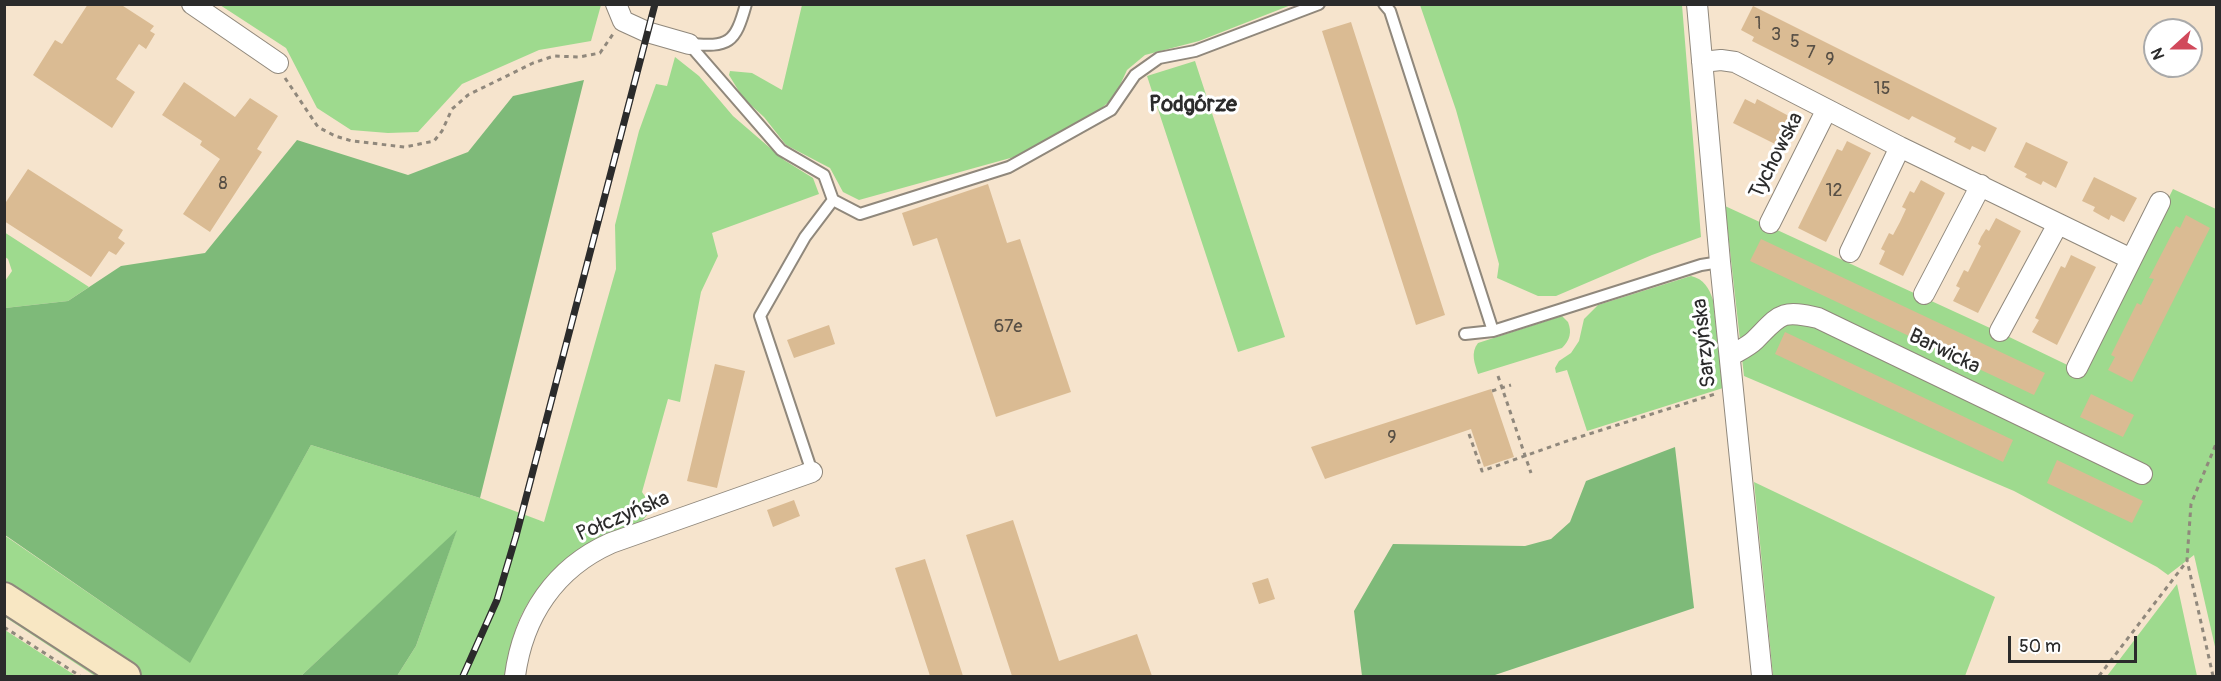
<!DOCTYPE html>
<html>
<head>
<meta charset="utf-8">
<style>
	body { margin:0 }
	#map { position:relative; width:2221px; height:681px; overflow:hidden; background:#f6e4cd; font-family:Pangolin,sans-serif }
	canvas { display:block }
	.frame { position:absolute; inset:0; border:6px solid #2b2b2b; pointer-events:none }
	.north { position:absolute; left:2143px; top:18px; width:60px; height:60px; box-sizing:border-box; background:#fff; border:2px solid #aaa; border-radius:50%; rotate:249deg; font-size:16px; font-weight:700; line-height:24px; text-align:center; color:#2b2b2b }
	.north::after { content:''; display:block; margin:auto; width:21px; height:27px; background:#d1495b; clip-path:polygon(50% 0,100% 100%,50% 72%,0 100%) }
	.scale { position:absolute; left:2008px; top:636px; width:129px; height:27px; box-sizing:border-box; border:3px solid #2b2b2b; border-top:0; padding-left:8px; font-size:18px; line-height:21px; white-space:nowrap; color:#2b2b2b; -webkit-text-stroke:4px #fff; paint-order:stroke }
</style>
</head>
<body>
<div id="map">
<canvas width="2221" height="681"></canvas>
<div class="frame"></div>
<div class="north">N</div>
<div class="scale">50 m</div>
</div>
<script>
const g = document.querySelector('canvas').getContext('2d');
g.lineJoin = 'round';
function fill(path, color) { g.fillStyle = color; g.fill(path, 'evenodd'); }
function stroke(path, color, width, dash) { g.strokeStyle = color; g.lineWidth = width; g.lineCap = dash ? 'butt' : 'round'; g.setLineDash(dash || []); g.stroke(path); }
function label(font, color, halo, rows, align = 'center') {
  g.font = font + ' Pangolin,sans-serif'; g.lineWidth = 6; g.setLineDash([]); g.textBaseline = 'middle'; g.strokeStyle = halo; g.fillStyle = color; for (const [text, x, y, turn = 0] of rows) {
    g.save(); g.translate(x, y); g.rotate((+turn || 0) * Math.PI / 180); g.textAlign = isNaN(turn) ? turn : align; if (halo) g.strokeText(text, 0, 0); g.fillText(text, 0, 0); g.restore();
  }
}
const green = new Path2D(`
	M220,5H601L591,41L539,50L462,84L418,132L388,133L351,130L317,108L286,48Z
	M802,5H1291L1199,41L1145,55L1127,70L1114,98L1085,121L1014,157L859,200L843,192L830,168L786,145L764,117L743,98L729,75L730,71L752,73L782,90Z
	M1420,5H1682L1701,237L1652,255L1556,296H1538L1497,278L1499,264L1456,110Z
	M675,57L699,76L733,116L784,160L813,178L819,194L712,233L718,256L701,292L680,402L668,399L642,492L648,501L647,515C636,531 610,534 593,542C565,554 533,590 520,618C512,636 509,657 506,676H397L416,646L456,532L301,676H142L5,586L4,535L189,662L311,445L480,498L544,522L616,269L615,225L639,131L656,84L667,86Z
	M1195,61L1285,337L1238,352L1147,76Z
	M2173,189L2216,209V651L2194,555L2168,575L2157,567L2014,491L1744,376L1725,206L2003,334L2082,372Z
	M4,232L89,287L68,301L5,308V281L12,271L8,259L5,257Z
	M1691,276C1704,279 1709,288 1713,300L1723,388L1587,431L1567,370L1556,373L1555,368L1559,361L1571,353L1579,341L1584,319L1598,305Z
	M1562,316L1568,322C1572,332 1570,340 1562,348L1478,374C1475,364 1470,353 1478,343Z
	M1754,482L1995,597L1965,676H1773Z
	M2177,584L2197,676H2107Z
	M4,608L108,676H95L5,617Z
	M4,630H5L76,676H5Z`);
const forest = new Path2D(`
	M584,80L480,498L311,445L190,663L5,535V308L68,301L121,266L205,253L297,140L408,175L468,152L513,96Z
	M1675,447L1694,608L1492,676H1362L1354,611L1393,544L1525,546L1551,539L1570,522L1586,481Z
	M457,530L416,646L397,676H301Z`);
const building = new Path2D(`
	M88,4H120L154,26L150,31L155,34L146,49L139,44L116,79L135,92L112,128L33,75L55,40L62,44Z
	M1753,6L1997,128L1985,152L1972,146L1970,150L1954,142L1956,138L1912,116L1909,120L1752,41L1754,37L1741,30Z
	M1351,22L1445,315L1416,325L1322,31Z
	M184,82L235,117L250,98L278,116L257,149L262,152L210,232L183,214L220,159L200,145L202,141L162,115Z
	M1745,99L1755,104L1757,99L1800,122L1787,150L1733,123Z
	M1847,141L1871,153L1826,242L1798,228L1837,149L1842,151Z
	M2026,142L2068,162L2056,188L2043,181L2041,185L2025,177L2027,174L2014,167Z
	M28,169L123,230L118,238L125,243L116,255L109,251L91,277L4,221V205Z
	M2094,177L2137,198L2124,222L2111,215L2109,220L2100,215L2093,211L2095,207L2082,201Z
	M1921,180L1945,193L1903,276L1879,264L1885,251L1881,249L1889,233L1893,235L1900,222L1906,209L1902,207L1910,191L1914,193Z
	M988,184L1007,243L1020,239L1071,392L996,417L937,238L913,246L902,213Z
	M2186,215L2210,228L2132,382L2108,370L2115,357L2111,355L2137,303L2141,305L2147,292L2154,279L2149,278L2176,226L2180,228Z
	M1996,218L2021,231L1978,313L1953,301L1960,288L1956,286L1964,270L1968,272L1981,246L1978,244L1981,237L1986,229L1989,231Z
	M1761,239L2045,373L2034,395L1750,261Z
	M2071,255L2096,267L2057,345L2032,332L2039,320L2035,318L2061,266L2065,268Z
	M829,325L835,344L794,358L787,340Z
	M1785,332L2013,440L2003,462L1775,354Z
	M715,364L745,371L717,488L687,481Z
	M1491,389L1514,457L1484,467L1471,429L1325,479L1311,447Z
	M2091,394L2134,415L2123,437L2080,417Z
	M2057,460L2143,501L2132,523L2047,483Z
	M794,500L800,516L773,527L767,510Z
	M1013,520L1059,661L1137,634L1152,676H1012L966,535Z
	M925,559L963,676H930L895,568Z
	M1268,578L1275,599L1259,604L1252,583Z`);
const path = new Path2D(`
	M285,78L318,127L335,136L352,141L405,147L434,141L442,131L452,109L468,95L533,63L554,56L579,57L600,53L613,34
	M1498,376L1531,473
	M1492,391L1511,385
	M1469,434L1482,471L1570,440L1715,394
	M4,627L80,676
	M2099,676L2187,561
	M2213,676L2187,560L2191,504L2216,444`);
const service = new Path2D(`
	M1384,4L1390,11L1493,331
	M689,44L781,150L824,175L833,200L860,214L1009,167L1111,110L1135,75L1159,58L1195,51L1319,4
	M689,44C729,47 735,44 746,4
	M1465,334L1493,331L1701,265L1720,262
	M812,472L760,316L805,237L833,200`);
const minor = new Path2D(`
	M192,4L278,63
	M616,4L623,21L647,32L689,44
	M1697,4L1720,262L1762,676
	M1702,62L1721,60L1735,62L1900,147L2131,259
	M1770,223L1826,111
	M1850,252L1900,147
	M1924,294L1981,185
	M2000,331L2058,224
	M1730,356C1738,351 1748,347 1755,340C1780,315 1780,309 1818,318L2142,474
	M2077,368L2160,202
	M515,676C523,616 555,568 611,543L812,472`);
const secondary = new Path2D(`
	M4,597L126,676`);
const rail = new Path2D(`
	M463,676L497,600L516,536L655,4`);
const numberNames = [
	["1",1758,24],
	["3",1776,35],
	["5",1795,42],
	["7",1811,53],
	["9",1830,60],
	["15",1882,89],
	["8",223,184],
	["12",1834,191],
	["67e",1008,327],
	["9",1392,438]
];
const streetNames = [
	["Tychowska",1777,156,-63],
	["Sarzyńska",1705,343,-96],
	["Barwicka",1944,352,26],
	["Połczyńska",623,517,-23]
];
const neighbourhoodNames = [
	["Podgórze",1193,105]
];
fill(green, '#9eda8e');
fill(forest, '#7eba79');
fill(building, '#dabb93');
stroke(service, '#90887c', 14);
stroke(minor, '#90887c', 22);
stroke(secondary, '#90887c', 32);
stroke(path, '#90887c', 3, [4.5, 4.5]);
stroke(service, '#fff', 10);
stroke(minor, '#fff', 20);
stroke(secondary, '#f8e7c3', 28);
stroke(rail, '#2b2b2b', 7);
stroke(rail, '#fff', 4.5, [14]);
label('18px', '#574f45', null, numberNames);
label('21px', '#2b2b2b', '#fff', streetNames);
label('bold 22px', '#2b2b2b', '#fff', neighbourhoodNames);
</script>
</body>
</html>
